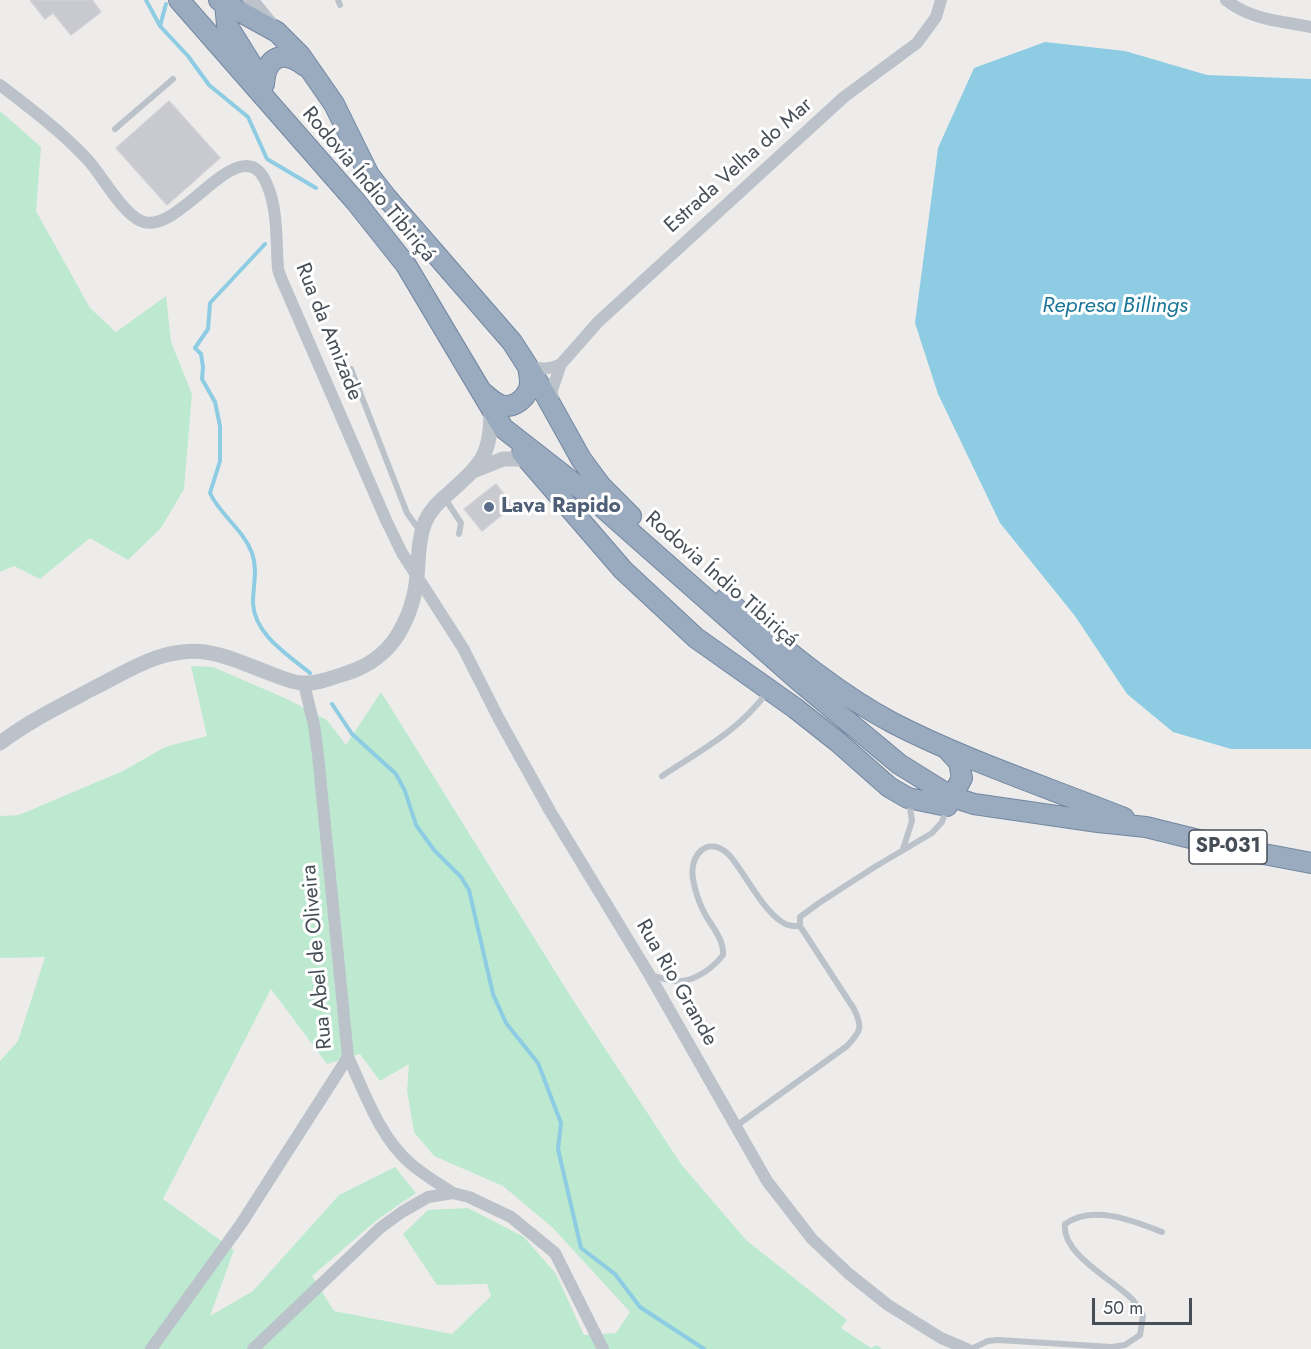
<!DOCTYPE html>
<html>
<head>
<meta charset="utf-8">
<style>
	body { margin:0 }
	#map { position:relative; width:1311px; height:1349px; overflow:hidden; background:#eeeceb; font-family:Jost,sans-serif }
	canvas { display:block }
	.scale { position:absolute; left:1092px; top:1298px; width:100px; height:27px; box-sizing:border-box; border:3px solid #464e57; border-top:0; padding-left:8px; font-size:18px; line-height:21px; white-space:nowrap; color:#464e57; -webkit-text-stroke:4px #fff; paint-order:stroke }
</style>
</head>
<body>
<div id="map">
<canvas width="1311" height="1349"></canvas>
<div class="scale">50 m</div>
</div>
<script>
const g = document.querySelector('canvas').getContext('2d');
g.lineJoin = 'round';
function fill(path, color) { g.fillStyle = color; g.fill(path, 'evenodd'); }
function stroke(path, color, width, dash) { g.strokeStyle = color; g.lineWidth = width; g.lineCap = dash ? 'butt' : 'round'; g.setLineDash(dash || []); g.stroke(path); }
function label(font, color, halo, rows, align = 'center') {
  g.font = font + ' Jost,sans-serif'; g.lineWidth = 6; g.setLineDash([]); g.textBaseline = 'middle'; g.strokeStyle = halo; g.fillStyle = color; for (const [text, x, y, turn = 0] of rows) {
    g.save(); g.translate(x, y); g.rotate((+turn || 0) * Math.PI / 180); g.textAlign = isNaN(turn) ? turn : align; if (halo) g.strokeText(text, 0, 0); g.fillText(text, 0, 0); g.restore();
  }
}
const green = new Path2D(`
	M0,111L41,147L36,211L90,308L116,332L166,296L171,342L192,394L184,489L161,528L128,560L90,538L40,579L14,566L0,572Z
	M191,666L213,667L287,699L327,720L346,745L381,692L571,997L681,1164L746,1240L847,1320L841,1328L871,1348L877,1345L882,1349H0V1061L18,1041L45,957L0,958V816L19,815L123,771L165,747L207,736ZM271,989L327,1064L360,1054L380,1081L409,1064L407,1091L414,1132L434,1156L503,1186L553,1228L630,1312L616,1333L584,1335L556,1274L524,1237L468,1208L428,1210L403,1234L437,1285L487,1284L491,1296L452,1334L334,1311L312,1276L378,1219L416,1193L395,1167L339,1195L253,1291L210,1316L234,1250L163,1199Z`);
const water = new Path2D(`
	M1045,42L1125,51L1207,75L1311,79V749H1231L1173,732L1127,694L1075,616L1000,523L938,394L915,323L938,148L974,68Z`);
const stream = new Path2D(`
	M146,0L160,26L188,56L209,85L248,117L267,159L316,188
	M160,26L166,4
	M265,244L210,303L208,329L195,348L201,354L203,367L202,379L215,402L220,426V461L210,493C220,515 243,529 252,553C258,570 253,585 253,603C254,634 288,655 310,673
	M332,704L352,734L396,774L405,791L416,825L434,850L461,877L469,890L493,994L506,1023L538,1063L561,1123L558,1149L581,1248L615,1274L640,1307L704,1349`);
const building = new Path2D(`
	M30,0H92L101,12L71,35L53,13L45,19Z
	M169,101L220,158L167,205L116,148Z
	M496,484L513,506L482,531L464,509Z`);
const service = new Path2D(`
	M338,0L340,5
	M115,129L173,79
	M351,369L407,513L420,531
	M444,497L461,523L459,534
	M662,776C703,749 739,731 768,691
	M903,849L912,821L909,801
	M651,975C658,977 666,980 674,981C693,983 712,969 723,955C724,939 712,927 705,914C699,903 695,891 693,879C689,855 707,836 727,853C732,857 735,863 739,868C750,884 766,912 782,922C787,926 793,926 800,926
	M736,1126L847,1046C861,1031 863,1028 854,1009L800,926V917L819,903L873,868L932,833L942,822L947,807
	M971,1349L988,1341L998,1340L1112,1347L1125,1345L1140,1335L1143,1316C1140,1311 1137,1305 1133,1300C1114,1280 1061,1254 1065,1224C1093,1204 1134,1221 1162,1232`);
const minor = new Path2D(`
	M1226,0C1251,20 1281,21 1311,27
	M0,85C30,108 61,131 87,159C102,175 122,213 141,221C180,239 243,119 268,187C278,212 276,243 278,269L281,278L386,520L402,553L463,648L499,719L550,811L649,974L767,1181L812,1239L849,1274L888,1305L941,1338L967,1349
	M528,366C541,369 549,370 561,364
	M553,403L552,390L561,364L598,322L844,97L917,43L936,17L941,0
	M348,1057C365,1093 380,1138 411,1164C424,1175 439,1184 453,1193
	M151,1349L241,1224L348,1057L318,755L314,725L304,684
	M253,1349L380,1228L402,1212L428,1197L453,1193L469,1197L511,1217L555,1253L603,1349`);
const tertiary = new Path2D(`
	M251,0L271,25
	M473,471L503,459H527
	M0,743C29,721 62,705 94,688C122,674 151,655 182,652C213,648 240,662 269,673C280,677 292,683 303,683C318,684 334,677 347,673C366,667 384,655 395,639C408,620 415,598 417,576C419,557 418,540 425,522C430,510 438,503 448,494C481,464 491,457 491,410`);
const trunk = new Path2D(`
	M179,0L356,202L406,265L503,428L585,492L798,680L899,764L952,797L974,804L1098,822L1146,827L1227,847L1311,863
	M219,0L277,32L300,55L334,104L369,175L387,198L512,342L541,387L581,459L601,486L631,516
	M225,3L227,25L260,78
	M264,84C266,56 283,49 305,66
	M481,391C487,396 494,403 501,405C515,410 530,395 530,382C530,377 529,372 528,367
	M522,453L623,570L696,638L795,708L838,742L889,787L908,798L947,806L962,778L959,762L947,749
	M725,599C778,643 832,691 893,723C967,761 1047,787 1124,818`);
const markers = [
	[489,507,6,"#5c6f8a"]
];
const shields = [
	[1228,847,78]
];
const shieldNames = [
	["SP-031",1228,847]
];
const streetNames = [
	["Estrada Velha do Mar",739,166,-42],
	["Rodovia Índio Tibiriçá",368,185,50],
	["Rua da Amizade",328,332,68],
	["Rodovia Índio Tibiriçá",721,580,41],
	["Rua Abel de Oliveira",318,957,-95],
	["Rua Rio Grande",676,983,60]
];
const serviceNames = [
	["Lava Rapido",501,507]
];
const waterNames = [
	["Represa Billings",1115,307]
];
fill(green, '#bce9d0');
fill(water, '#8dcce2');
stroke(stream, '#8dcce2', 4);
fill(building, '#c9cad0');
stroke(building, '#d0d1d7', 1.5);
stroke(trunk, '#7387a2', 22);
stroke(service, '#bbc2ca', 6);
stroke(minor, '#bbc2ca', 12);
stroke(tertiary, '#bbc2ca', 15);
stroke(trunk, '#9aabbf', 20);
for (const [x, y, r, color] of markers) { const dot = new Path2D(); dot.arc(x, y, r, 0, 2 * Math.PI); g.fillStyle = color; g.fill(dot); stroke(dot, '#fff', 2); }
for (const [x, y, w] of shields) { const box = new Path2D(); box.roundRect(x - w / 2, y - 17, w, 34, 4.5); g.fillStyle = '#fff'; g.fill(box); stroke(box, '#464e57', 1.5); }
label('bold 20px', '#464e57', null, shieldNames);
label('21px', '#464e57', '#fff', streetNames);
label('bold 21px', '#4e5e75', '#fff', serviceNames, 'left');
label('italic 22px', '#197697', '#fff', waterNames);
</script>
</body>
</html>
